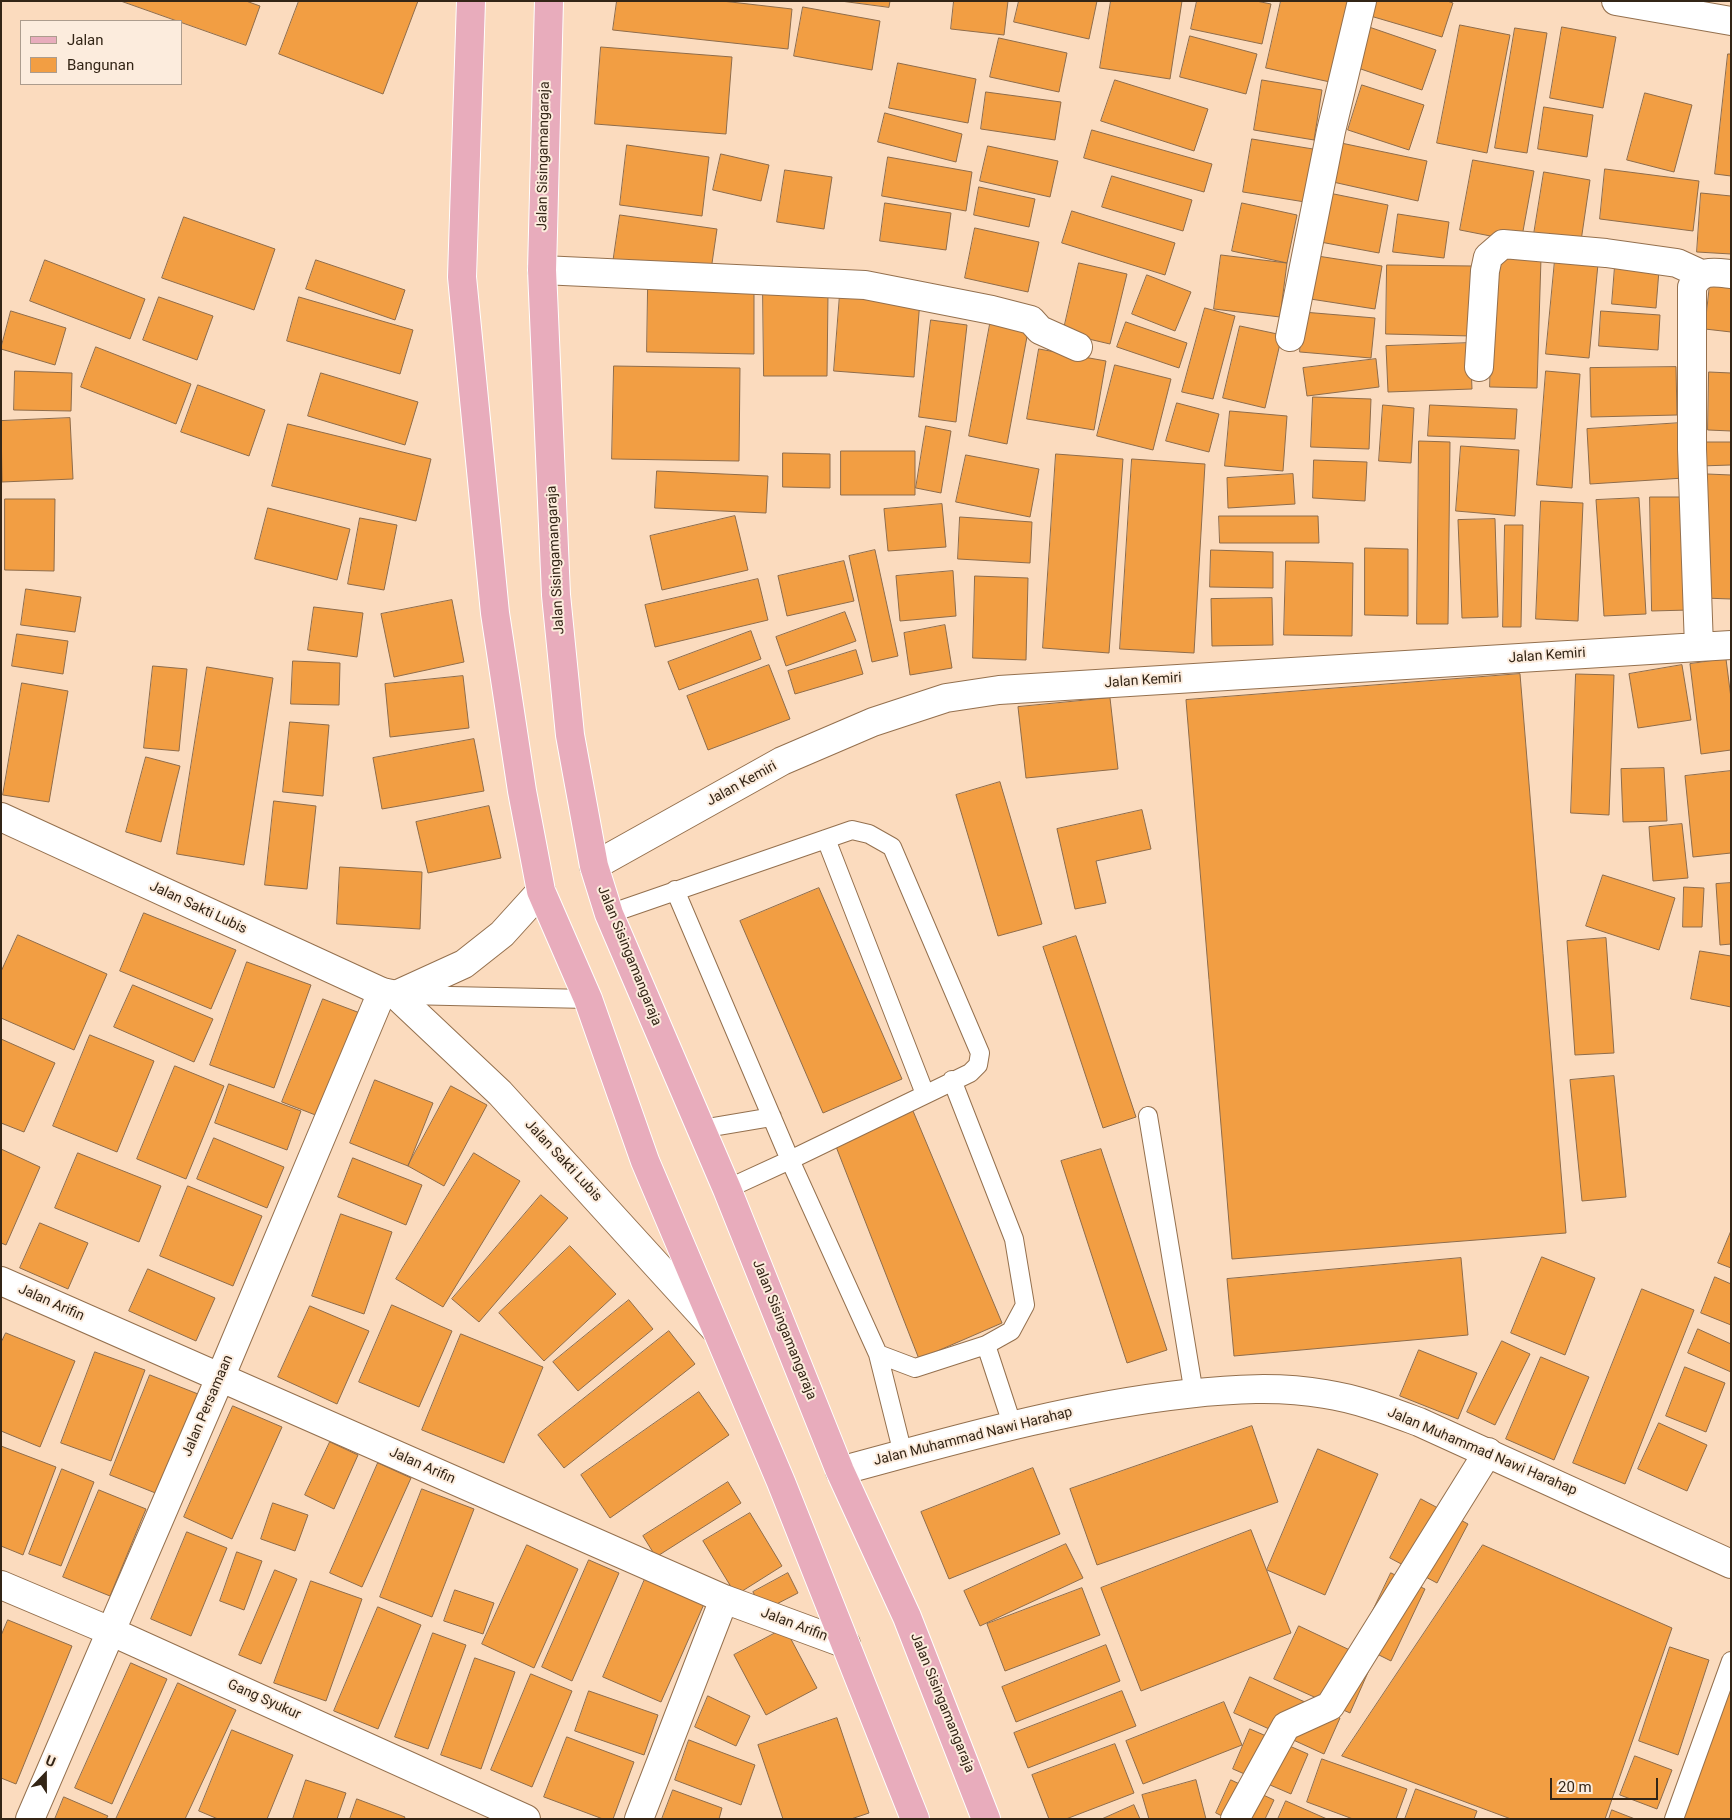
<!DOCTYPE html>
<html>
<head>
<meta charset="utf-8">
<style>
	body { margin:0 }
	#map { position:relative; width:1732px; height:1820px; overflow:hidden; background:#fbdbbe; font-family:Roboto,sans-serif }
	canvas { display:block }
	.frame { position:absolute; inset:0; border:2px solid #332516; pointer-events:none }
	.legend { position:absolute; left:20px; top:20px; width:162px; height:65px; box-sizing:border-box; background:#fcecdd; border:1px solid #ac9c8d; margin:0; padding:6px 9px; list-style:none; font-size:15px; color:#332516 }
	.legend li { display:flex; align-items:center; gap:10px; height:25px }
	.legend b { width:25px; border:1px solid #ac9c8d }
	.north { position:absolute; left:20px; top:1750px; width:50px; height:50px; -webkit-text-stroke:4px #fcecdd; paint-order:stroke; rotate:22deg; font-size:14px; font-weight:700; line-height:20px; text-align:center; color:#332516 }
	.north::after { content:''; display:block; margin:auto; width:18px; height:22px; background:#332516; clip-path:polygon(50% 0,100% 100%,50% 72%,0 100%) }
	.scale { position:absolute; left:1550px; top:1778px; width:108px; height:22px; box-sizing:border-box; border:2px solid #332516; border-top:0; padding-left:6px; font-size:15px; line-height:18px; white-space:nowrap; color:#332516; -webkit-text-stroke:4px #fcecdd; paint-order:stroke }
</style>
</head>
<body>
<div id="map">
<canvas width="1732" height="1820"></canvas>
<div class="frame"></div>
<ul class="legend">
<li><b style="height:6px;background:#e8acbc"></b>Jalan</li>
<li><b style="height:14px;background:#f29e43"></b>Bangunan</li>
</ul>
<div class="north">U</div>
<div class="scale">20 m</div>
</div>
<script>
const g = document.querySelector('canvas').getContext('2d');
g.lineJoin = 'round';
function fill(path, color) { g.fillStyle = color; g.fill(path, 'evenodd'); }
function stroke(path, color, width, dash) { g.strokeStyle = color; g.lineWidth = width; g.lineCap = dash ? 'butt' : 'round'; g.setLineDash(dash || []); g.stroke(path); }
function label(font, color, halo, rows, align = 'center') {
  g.font = font + ' Roboto,sans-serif'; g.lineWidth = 4; g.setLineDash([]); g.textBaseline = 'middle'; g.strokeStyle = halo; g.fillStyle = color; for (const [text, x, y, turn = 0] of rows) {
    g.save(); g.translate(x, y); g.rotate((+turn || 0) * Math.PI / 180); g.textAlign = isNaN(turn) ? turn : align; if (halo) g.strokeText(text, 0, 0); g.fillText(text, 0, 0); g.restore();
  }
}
const building = new Path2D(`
	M121,1H246L260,6L246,45Z
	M299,1H418L383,94L279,54Z
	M617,1H722L792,9L788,49L613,30Z
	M841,1H890L889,7Z
	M954,1H1008L1004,35L951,29Z
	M1019,1H1097L1089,39L1014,22Z
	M1111,1H1182L1170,79L1100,68Z
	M1197,1H1256L1271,4L1262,44L1191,29Z
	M1281,1H1348L1330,82L1266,68Z
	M1371,1H1447L1453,3L1442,37L1367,15Z
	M803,7L880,21L872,70L794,56Z
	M1460,25L1510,35L1487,153L1437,143Z
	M1369,27L1436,50L1422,90L1355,67Z
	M1562,27L1616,37L1603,108L1550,98Z
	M1515,28L1547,33L1527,153L1495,148Z
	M1190,36L1257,54L1246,94L1180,77Z
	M999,38L1067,53L1059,92L990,77Z
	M601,47L732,57L726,134L595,124Z
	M1728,54H1731V176L1715,174Z
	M898,63L976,79L968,123L889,108Z
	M1115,80L1208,109L1194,151L1101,121Z
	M1262,80L1322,90L1314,140L1254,130Z
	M1362,85L1424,105L1409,150L1348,130Z
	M986,92L1061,102L1055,140L981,129Z
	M1645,93L1692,105L1674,172L1627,160Z
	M1544,107L1593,115L1587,157L1538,149Z
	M885,113L962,134L956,162L878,142Z
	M1092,130L1212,164L1204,192L1084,158Z
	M1252,139L1313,149L1305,202L1243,192Z
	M1341,143L1427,161L1418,201L1333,182Z
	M627,145L709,157L702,216L620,205Z
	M988,146L1058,161L1050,197L980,181Z
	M721,154L769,165L761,201L713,190Z
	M888,157L972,172L966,211L882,196Z
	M1473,160L1534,171L1521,242L1460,230Z
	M1605,169L1699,181L1693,231L1600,219Z
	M785,170L832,177L824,229L777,222Z
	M1544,172L1590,180L1581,241L1534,234Z
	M1112,176L1192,200L1183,231L1102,207Z
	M979,187L1035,199L1029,227L974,215Z
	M1324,192L1388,205L1379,253L1315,241Z
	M1701,193L1731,196V254L1697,252Z
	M885,203L951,213L946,250L880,241Z
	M1242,203L1297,215L1287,263L1232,251Z
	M1072,211L1175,243L1165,275L1062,243Z
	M1398,214L1449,222L1444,258L1393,252Z
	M620,215L717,229L710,277L613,263Z
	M184,217L275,249L254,310L162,278Z
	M975,228L1039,242L1028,292L965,278Z
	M1221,255L1287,263L1280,317L1214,309Z
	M1311,255L1382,266L1375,309L1304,298Z
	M1494,256L1541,258L1537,388L1490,387Z
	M45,260L145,299L130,339L30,301Z
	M316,260L405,290L395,320L306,289Z
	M1555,260L1598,264L1589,358L1546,354Z
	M1079,263L1127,274L1110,344L1063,333Z
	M1387,265L1473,266L1472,336L1386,334Z
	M1615,266L1659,270L1656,308L1612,304Z
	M1147,275L1191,292L1175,331L1132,314Z
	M1710,284L1731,287V332L1705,329Z
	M648,288L754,290V354L647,352Z
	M763,294H828L827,376H764Z
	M840,294L920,300L914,377L834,371Z
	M159,297L213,316L197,360L143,340Z
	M299,297L413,330L400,374L287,341Z
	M1205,308L1235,316L1213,399L1182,392Z
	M11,311L66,328L55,365L1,349Z
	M1601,311L1660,315L1658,350L1599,346Z
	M1303,312L1375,318L1371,358L1300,352Z
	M991,319L1029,326L1007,444L969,436Z
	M931,320L967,325L956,422L919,417Z
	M1126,322L1187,343L1179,368L1117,347Z
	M1240,326L1282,335L1265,408L1223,398Z
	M1470,343L1472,389L1388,392L1386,346Z
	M96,347L191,384L176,424L81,387Z
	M1039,349L1106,361L1094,430L1027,419Z
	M1376,359L1379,387L1307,396L1303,368Z
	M1115,365L1171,379L1153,450L1097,436Z
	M614,366L740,368L739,461L612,459Z
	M1676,367L1677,415L1591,417L1590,368Z
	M15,371L72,373L71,411L14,410Z
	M1546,371L1580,374L1572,488L1537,485Z
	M1709,372L1731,373V431L1708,430Z
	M321,373L418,402L405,445L308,416Z
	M198,385L265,410L249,456L181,432Z
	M1313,397L1371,399L1369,449L1311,447Z
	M1177,403L1219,414L1209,452L1166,441Z
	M1383,405L1414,408L1411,463L1379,461Z
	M1430,405L1517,409L1515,439L1428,436Z
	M1230,411L1287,416L1283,471L1225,466Z
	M70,418L73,479L2,482L1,421Z
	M1681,423L1684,478L1590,484L1587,429Z
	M288,424L431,459L416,521L272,486Z
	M926,426L951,431L941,493L916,488Z
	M1419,441L1450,442L1448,624H1417Z
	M1700,442H1731V465L1700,466Z
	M1461,446L1519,450L1515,516L1456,511Z
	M841,451H915V495H841Z
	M783,453L830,454V488L783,487Z
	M1056,454L1123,459L1109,653L1043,648Z
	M966,455L1039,469L1030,517L956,502Z
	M1132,459L1205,464L1194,653L1120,649Z
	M1314,460L1367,462L1365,501L1313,498Z
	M657,471L768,476L766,513L655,508Z
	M1293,474L1295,504L1228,508L1227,478Z
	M1707,474L1731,475V599L1703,598Z
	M1650,497H1687L1689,610L1652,611Z
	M1639,498L1646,614L1604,616L1596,500Z
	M5,499H55L54,571L5,570Z
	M1541,501L1583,503L1578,621L1536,619Z
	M942,504L946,547L888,551L884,509Z
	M268,508L350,529L337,580L255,559Z
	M735,516L748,570L662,590L650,536Z
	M1219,516H1318L1319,543H1220Z
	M960,517L1032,522L1030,563L958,559Z
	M360,518L397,525L384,590L348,584Z
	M1495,519L1498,617L1462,618L1458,520Z
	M1505,525H1523L1521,627H1503Z
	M1365,548L1408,549V616L1365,615Z
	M875,550L898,656L872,662L849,556Z
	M1211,550L1273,552V588L1210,587Z
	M844,561L854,601L787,616L778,576Z
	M1286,561L1353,563L1352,636L1284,635Z
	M953,571L956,616L900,621L896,576Z
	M975,576L1028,578L1026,660L973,658Z
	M758,579L768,620L655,647L645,605Z
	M26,589L81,597L75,632L21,625Z
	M1272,598L1273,645L1212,646L1211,599Z
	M452,600L464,662L394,677L381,614Z
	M314,607L363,613L357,657L308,650Z
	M845,612L856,641L786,666L776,637Z
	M945,625L952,668L910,675L904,633Z
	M751,631L761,659L679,690L668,662Z
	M17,634L68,641L63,674L12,666Z
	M856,650L863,674L795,694L788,671Z
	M1726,659L1731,698V750L1701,754L1690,664Z
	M293,661L340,663L339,705L291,704Z
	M769,665L790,719L708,750L687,696Z
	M1682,665L1691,720L1638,728L1629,674Z
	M153,666L187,669L179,751L144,748Z
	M207,667L273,678L244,865L177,854Z
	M1520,674L1566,1233L1232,1259L1186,700Z
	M1576,674L1614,675L1609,815L1571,813Z
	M463,676L469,728L390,737L385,684Z
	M22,683L68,691L49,802L3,795Z
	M1110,698L1118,769L1026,778L1018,707Z
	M290,722L329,725L323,796L283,792Z
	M474,739L484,791L382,809L373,758Z
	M146,757L180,766L161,842L126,832Z
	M1664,768L1667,821L1623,822L1621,769Z
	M1731,771V853L1693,857L1685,776Z
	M1000,782L1042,924L998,936L956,795Z
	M274,801L316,806L307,889L265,885Z
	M489,806L501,858L428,873L416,822Z
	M1142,810L1151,849L1096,861L1106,903L1075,909L1057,829Z
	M1682,824L1688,878L1653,881L1649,827Z
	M340,867L422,872L420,929L337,924Z
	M1603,875L1675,898L1659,950L1586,926Z
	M1731,883V944L1720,945L1716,884Z
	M1684,887L1704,888L1702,927H1683Z
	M819,888L902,1079L823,1113L740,921Z
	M144,913L236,950L211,1009L120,971Z
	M18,935L107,974L74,1050L1,1018V972Z
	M1076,936L1136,1117L1103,1128L1043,947Z
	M1606,938L1614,1053L1575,1055L1567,941Z
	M1700,951L1731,956V1007L1691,999Z
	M247,962L311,985L274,1088L210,1065Z
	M133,985L213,1019L194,1062L114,1027Z
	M323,999L360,1013L318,1116L282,1102Z
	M90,1035L154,1061L117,1152L53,1126Z
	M1,1039L55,1063L24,1132L1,1123Z
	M175,1066L224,1086L186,1179L137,1159Z
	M1614,1076L1626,1197L1582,1201L1570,1080Z
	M375,1080L433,1103L408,1166L350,1143Z
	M229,1084L301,1111L287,1150L215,1123Z
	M451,1086L487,1105L444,1186L408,1166Z
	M913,1111L1002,1323L919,1359L835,1144Z
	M214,1138L284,1167L267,1208L197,1179Z
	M1,1149L40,1167L6,1245L1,1243Z
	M1101,1149L1167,1350L1127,1363L1061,1161Z
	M78,1153L161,1186L139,1242L55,1208Z
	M474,1153L520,1181L443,1307L396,1279Z
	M353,1158L422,1185L406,1225L338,1197Z
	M188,1186L262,1216L233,1286L160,1256Z
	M541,1195L568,1218L479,1322L452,1299Z
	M341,1214L392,1232L364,1314L312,1296Z
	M40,1223L88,1243L68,1289L20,1268Z
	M1731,1231V1268L1718,1263Z
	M570,1246L616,1294L544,1361L499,1313Z
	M1542,1257L1595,1278L1565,1355L1511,1333Z
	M1461,1258L1468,1335L1234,1356L1227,1279Z
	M148,1269L215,1298L196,1341L129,1311Z
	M1715,1277L1731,1284V1325L1701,1313Z
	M1642,1289L1694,1310L1625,1484L1573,1463Z
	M629,1300L653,1329L578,1391L553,1362Z
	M392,1305L452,1331L419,1407L359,1382Z
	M310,1306L369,1331L337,1404L278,1377Z
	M1698,1329L1731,1344V1372L1688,1353Z
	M669,1331L695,1364L564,1468L538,1435Z
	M6,1333L75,1361L40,1447L1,1431V1343Z
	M461,1334L543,1367L504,1463L422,1430Z
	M1502,1341L1530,1354L1495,1425L1467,1412Z
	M1419,1350L1477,1373L1458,1419L1400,1396Z
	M95,1352L145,1370L111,1461L61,1443Z
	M1541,1357L1589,1377L1554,1460L1506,1439Z
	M1685,1367L1725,1383L1706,1432L1666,1416Z
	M150,1375L198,1394L158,1494L110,1475Z
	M699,1392L729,1435L610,1518L581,1475Z
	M233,1406L282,1427L232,1539L184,1517Z
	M1659,1423L1707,1445L1687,1491L1638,1469Z
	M1252,1426L1278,1502L1097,1565L1070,1489Z
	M330,1442L358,1455L334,1509L305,1495Z
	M1,1446L56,1467L23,1555L1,1546Z
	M1318,1449L1378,1474L1325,1595L1267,1570Z
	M378,1463L411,1478L362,1587L330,1573Z
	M1033,1468L1060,1534L949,1579L921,1512Z
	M62,1469L94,1482L61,1566L29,1554Z
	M728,1482L741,1503L656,1557L643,1536Z
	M422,1489L474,1509L432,1617L380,1597Z
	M99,1490L146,1509L110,1596L63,1577Z
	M1421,1499L1468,1524L1437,1583L1390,1558Z
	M273,1503L308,1515L295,1551L261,1539Z
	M750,1513L782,1566L736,1595L703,1541Z
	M1251,1530L1291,1633L1141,1691L1101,1588Z
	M187,1532L227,1548L191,1636L151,1619Z
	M1066,1544L1083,1578L980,1626L964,1591Z
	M527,1545L578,1569L534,1668L482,1644Z
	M1483,1545L1672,1628L1605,1819H1511L1342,1756Z
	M237,1552L262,1561L244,1610L220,1601Z
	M589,1560L619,1573L572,1681L542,1667Z
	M275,1570L297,1579L261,1664L239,1655Z
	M788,1573L798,1593L763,1611L753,1592Z
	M1391,1573L1425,1589L1391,1661L1357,1644Z
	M645,1579L704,1604L661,1702L603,1677Z
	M311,1581L362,1599L326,1701L274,1683Z
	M1082,1588L1100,1635L1005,1671L987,1624Z
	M455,1590L494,1603L483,1634L444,1621Z
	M378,1607L421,1625L378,1729L334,1711Z
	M8,1620L72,1646L16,1784L1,1778V1636Z
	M1299,1626L1373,1661L1350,1713L1274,1679Z
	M785,1628L817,1688L766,1715L734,1655Z
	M433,1633L466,1645L428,1749L395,1737Z
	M1106,1645L1120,1681L1016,1722L1002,1687Z
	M1670,1647L1709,1660L1678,1755L1639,1741Z
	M475,1658L515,1672L481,1769L441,1755Z
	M131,1663L167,1679L112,1804L75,1788Z
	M531,1674L572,1691L532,1787L491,1770Z
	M1250,1677L1340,1718L1324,1754L1234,1713Z
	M178,1683L236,1710L185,1819H116Z
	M1731,1685V1819H1678Z
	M589,1691L658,1715L644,1755L575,1731Z
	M1122,1691L1136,1726L1028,1768L1014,1733Z
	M708,1696L750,1716L736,1746L695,1727Z
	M1224,1702L1242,1745L1143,1784L1126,1741Z
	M837,1718L869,1813L851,1819H783L758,1745Z
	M1250,1729L1308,1754L1291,1794L1233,1769Z
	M232,1730L293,1755L267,1819H218L199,1811Z
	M567,1737L634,1762L613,1819H603L544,1797Z
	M689,1740L755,1765L741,1805L675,1780Z
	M1115,1744L1134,1793L1066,1819H1049L1032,1775Z
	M1635,1756L1672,1770L1657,1809L1620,1795Z
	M1322,1759L1407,1789L1396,1819H1353L1307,1802Z
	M306,1780L346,1793L337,1819H293Z
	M1196,1780L1206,1819H1149L1142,1795Z
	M1231,1780L1274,1800L1265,1819H1228L1216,1813Z
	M1416,1789L1477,1811L1474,1819H1405Z
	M673,1790L722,1808L719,1819H662Z
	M64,1797L108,1816L106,1819H55Z
	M357,1799L405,1817L404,1819H350Z
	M1286,1801L1327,1819H1278Z
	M1134,1805L1140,1819H1102Z
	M1612,1810L1635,1819H1609Z`);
const service = new Path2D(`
	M826,839L925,1094
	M675,890L790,1160L878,1354L915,1368L986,1345L1011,1331L1025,1305L1014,1239L952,1080
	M609,914L852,830L869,834L892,847L980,1053L978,1065L970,1073L790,1160L727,1189
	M404,995L588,999
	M1148,1116L1194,1394
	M701,1129L772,1117
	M986,1345L1012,1424
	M878,1354L903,1454
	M1674,1819L1731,1661`);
const minor = new Path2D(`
	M1616,1L1731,21
	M542,270L865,285L992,310L1031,320L1040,330L1078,347
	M1290,337L1331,131L1362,1
	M1479,367L1485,271L1488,257L1503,244L1606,253L1677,263L1701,274
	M1699,647L1692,449V287C1701,269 1713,272 1731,274
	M594,866L782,761L873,722L946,698L999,690L1731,645
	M1,1281L724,1599L846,1644
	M1,1585L110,1631L526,1819
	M30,1819L220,1378L382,992
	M639,1819L724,1599
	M1235,1819L1286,1726L1330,1706L1488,1452`);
const tertiary = new Path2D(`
	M1,817L382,992L396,995L500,1093L714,1328
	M396,995L464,964L502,934L541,891
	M840,1471C955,1440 1068,1407 1186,1394C1233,1389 1279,1386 1325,1394C1358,1399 1389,1411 1419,1422L1731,1564`);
const primary = new Path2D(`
	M471,1L462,277L495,613L522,791L541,891L588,999L645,1161L781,1482L915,1819
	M549,1L542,270L556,595L570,735L594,866L609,914L727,1189L840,1471L907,1617L986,1819`);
const streetNames = [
	["Jalan Sisingamangaraja",544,156,-89],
	["Jalan Sisingamangaraja",556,560,-93],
	["Jalan Kemiri",1547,656,-4],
	["Jalan Kemiri",1143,681,-4],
	["Jalan Kemiri",742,784,-29],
	["Jalan Sakti Lubis",198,908,25],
	["Jalan Sisingamangaraja",629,956,68],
	["Jalan Sakti Lubis",563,1161,47],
	["Jalan Arifin",51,1303,24],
	["Jalan Sisingamangaraja",784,1330,68],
	["Jalan Persamaan",208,1406,-67],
	["Jalan Muhammad Nawi Harahap",973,1437,-14],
	["Jalan Muhammad Nawi Harahap",1482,1452,23],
	["Jalan Arifin",422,1466,24],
	["Jalan Arifin",794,1625,21],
	["Gang Syukur",264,1700,24],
	["Jalan Sisingamangaraja",942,1703,68]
];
fill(building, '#f29e43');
stroke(building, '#8f6c4a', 1);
stroke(service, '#94704e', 20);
stroke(minor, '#94704e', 30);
stroke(tertiary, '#94704e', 30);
stroke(primary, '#fff', 30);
stroke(service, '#fff', 18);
stroke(minor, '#fff', 28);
stroke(tertiary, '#fff', 28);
stroke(primary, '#e8acbc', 28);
label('14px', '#332516', '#fcecdd', streetNames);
</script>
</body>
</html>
